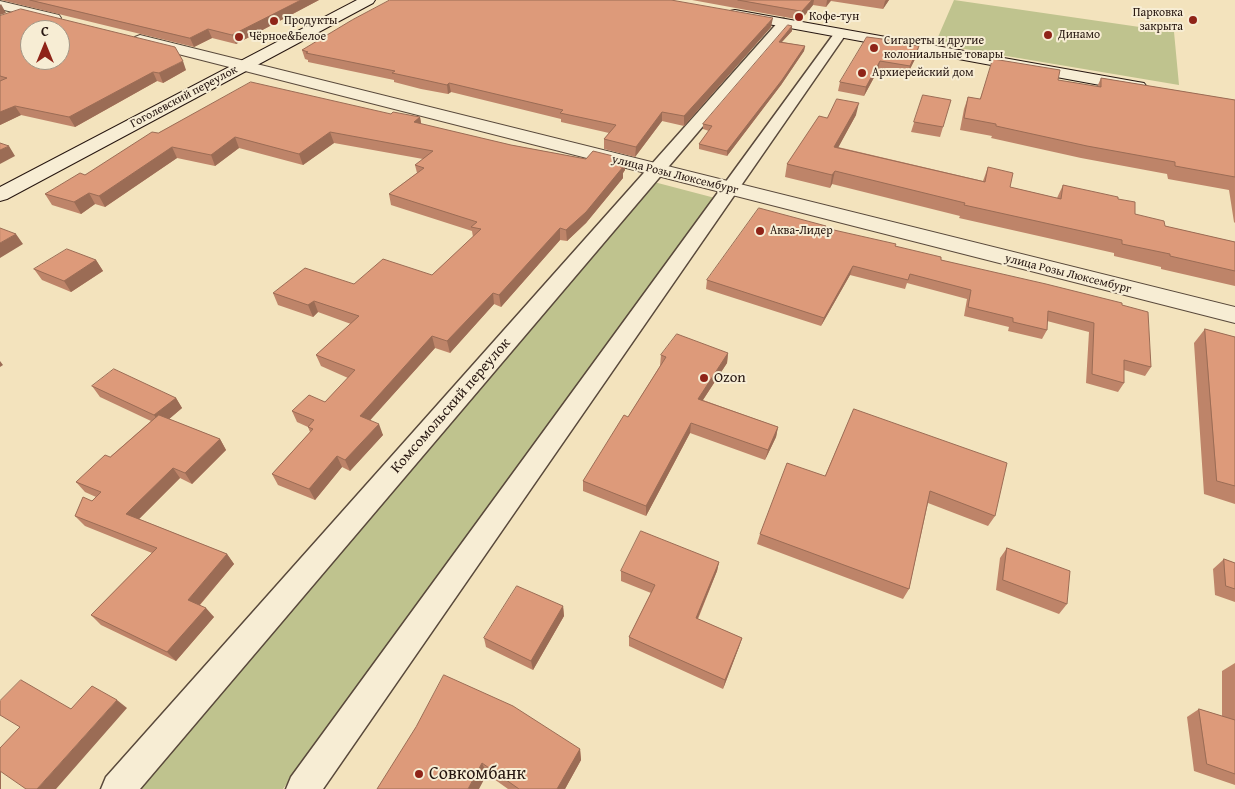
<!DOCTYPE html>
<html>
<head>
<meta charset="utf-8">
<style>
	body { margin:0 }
	#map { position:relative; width:1235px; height:789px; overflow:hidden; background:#f3e3bd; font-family:"Gentium Book Plus",serif }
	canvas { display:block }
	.north { position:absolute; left:20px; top:20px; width:50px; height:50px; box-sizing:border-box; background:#f7edd4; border:1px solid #a39786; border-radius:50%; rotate:0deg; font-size:14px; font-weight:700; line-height:20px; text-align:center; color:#261610 }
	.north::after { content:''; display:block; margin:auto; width:18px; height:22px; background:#8f2418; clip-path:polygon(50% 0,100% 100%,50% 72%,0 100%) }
</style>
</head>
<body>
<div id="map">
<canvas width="1235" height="789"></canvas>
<div class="north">С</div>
</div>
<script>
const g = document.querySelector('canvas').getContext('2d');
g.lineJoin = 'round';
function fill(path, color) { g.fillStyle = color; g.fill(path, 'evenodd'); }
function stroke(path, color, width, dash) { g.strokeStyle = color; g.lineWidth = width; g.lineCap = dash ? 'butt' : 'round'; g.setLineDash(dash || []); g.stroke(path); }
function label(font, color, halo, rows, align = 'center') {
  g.font = font + ' "Gentium Book Plus",serif'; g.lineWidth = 4; g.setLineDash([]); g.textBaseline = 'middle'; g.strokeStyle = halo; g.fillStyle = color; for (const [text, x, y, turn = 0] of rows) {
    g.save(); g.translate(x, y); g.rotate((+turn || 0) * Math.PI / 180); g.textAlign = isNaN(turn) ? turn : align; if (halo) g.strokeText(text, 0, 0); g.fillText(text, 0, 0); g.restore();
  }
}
const green = new Path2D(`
	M954,0L1174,32L1179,85L935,44Z
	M654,182L715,198L283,789H137Z`);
const minor = new Path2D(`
	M784,19L790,23L788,26L140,789H101L106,777L780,20Z
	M840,30L846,34L323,789H286L291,777L836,31Z`);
const tertiary = new Path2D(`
	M0,1L59,15L61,18L59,21L54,22L0,9Z
	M140,35L1235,307V323L135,43L132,40L135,37Z`);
const secondary = new Path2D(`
	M357,0H375L373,3L7,199L0,201V187Z
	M735,10L1138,82L1144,83L1147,87L1144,91L1138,92L730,17L728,14L730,11Z`);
const wall = new Path2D(`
	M1,0H319L236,44L212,38L194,47Z
	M692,0H889L883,9L831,1L826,7L813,5L801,20Z
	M0,16L186,70L163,83L157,81L75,127L21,115L0,125Z
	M792,26V31L782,42L805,46L804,51L781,85L727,156L699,149V144L709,131L703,129V124Z
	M771,27L684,126L662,121L635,157L604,149V139L609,133L561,122V119L451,92L448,94L421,89L394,82V80L308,62V60L305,59L302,50Z
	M905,44L917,55L907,75L878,70L864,96L838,91L840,82Z
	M1101,78L1235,100V223L1234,222L1229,190L1168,179L1167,174L1081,158L991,138L992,136L960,130L964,109L968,97L979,99L1058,80L1097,87Z
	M923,95L943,127L940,137L911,132Z
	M391,114L420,117L421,124L511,145L586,159H625V170L623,173V178L586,223L567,241L560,240L501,307L494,304L450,353L435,348L370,420L383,435L350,471L342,467L315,500L278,485L272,474L310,432L308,427L297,422L292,411L325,402L348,378L321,366L316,355L351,324L318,312L313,317L278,305L273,293L432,275L473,237L472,231L391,205L389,194L417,173L415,165L423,159L334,143L303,165L239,148L215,166L177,158L105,207L95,204L81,214L52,205L45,194L85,175L158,133Z
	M856,115L838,147L983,181L988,167L1010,187L1057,198L1063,185L1118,199L1135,214L1165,226L1235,242V286L1161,269V267L1114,256V253L959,218L960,216L832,184L830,188L785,177L787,164L827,118Z
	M826,226L825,228L895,246L941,260L1122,305L1151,367L1145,376L1124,370V383L1118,392L1086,383L1089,332L1047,321V330L1042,339L1008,331L1009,327L964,316L967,299L907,283L905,289L850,275L821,326L706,289L707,280Z
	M96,260L103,271L71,292L42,280L34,269Z
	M1205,329L1235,337V504L1204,494L1194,343Z
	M728,353L727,363L703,400L778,427L776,437L765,460L690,433L646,516L583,491V481L628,417L660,366L661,355Z
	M92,386L176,398L182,408L169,419L220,439L226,450L192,484L180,478L139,519L227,554L234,564L200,605L214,617L176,661L101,625L91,615L152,553L85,526L75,516L96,497L85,492L76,482L110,457L151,421L100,397Z
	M854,409L995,516L988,526L928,503L909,589L903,599L757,544L760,534L825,476Z
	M1007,548L1067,604L1059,614L996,590L1000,558Z
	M1224,559L1235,563V602L1215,595L1213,569Z
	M719,562L717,571L698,619L742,638L739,647L723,689L629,646V637L651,593L621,581V571Z
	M563,606L564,616L533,670L486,647L484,638Z
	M1235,663V785L1194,771L1187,717L1199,709L1222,716V671Z
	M416,727L580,749L581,760L565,789H508L487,774Z`);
const shadedWall = new Path2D(`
	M301,0H319L236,44L232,35Z
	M812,0H814L813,5L801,20L802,11Z
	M827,0H831L826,7Z
	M886,0H889L883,9L885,1Z
	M1,4L6,13L0,15V5Z
	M773,18L771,27L684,126V116Z
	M792,26V31L778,46L779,42Z
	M208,29L212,38L194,47L190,38Z
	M805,46L804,51L781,85L727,156V151Z
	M919,46L917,55L907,75L910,66Z
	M183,61L186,70L163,83L159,73Z
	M880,61L878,70L864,96L866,87Z
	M153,72L157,81L75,127L69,117Z
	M449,83L451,92L448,94L447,85Z
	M859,103L856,115L832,159L834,147Z
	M15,106L21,115L0,125V112Z
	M662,112V121L635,157L636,147Z
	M420,117L422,128L414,122Z
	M330,132L334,143L303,165L299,154Z
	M235,137L239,148L215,166L211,155Z
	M9,146L15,156L0,164V150Z
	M172,147L177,158L105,207L99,196Z
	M625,159V170L623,173V178L586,223L567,241L566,230Z
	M835,171L832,184L830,188L832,175Z
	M89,193L95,204L81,214L74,202Z
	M560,228V240L501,307L499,295Z
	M16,234L23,244L0,258V243Z
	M96,260L103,271L71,292L64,281Z
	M853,266L850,275L821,326L824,318Z
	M493,293L494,304L450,353L447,341Z
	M314,301L318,312L313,317L308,305Z
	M432,336L435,348L364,427L360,416Z
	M728,353L727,363L697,409L698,399Z
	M0,361L3,365L0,367Z
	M176,398L182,408L161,426L154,415Z
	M691,423L690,433L646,516V506Z
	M379,424L383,435L350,471L345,460Z
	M778,427L776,437L765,460L768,450Z
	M220,439L226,450L192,484L185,473Z
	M337,456L342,467L315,500L309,489Z
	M173,468L180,478L134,524L126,514Z
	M227,554L234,564L196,609L188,600Z
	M719,562L717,571L694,627L696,618Z
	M563,606L564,616L533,670L531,661Z
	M206,608L214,617L176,661L167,652Z
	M742,638L739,647L723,689L725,680Z
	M117,700L127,708L56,789H37Z
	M580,749L581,760L565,789H557Z
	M482,763L487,774L479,789H468Z
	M0,768L1,769V789H0Z`);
const building = new Path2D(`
	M30,0H301L232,35L208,29L190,38Z
	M390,0H671L773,18L684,116L662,112L636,147L604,139L616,125L560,113L563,110L449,83L447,85L420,79L392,73L395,71L306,53L308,52L302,50L352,20Z
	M738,0H812L802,11Z
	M21,9L175,47L183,61L159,73L153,72L69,117L15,106L0,112V81L7,78L0,76V16ZM30,30H60V60H30Z
	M788,25L792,26L779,42L805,46L782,80L727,151L699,144L712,126L703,124Z
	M867,37L905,42L904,44L919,46L910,66L880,61L866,87L840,82Z
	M993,59L1060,70L1058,80L1101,87V78L1235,100V177L1175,166V162L1087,146L996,126V124L964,118L968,97L980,99Z
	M251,82L391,114L393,112L420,117L414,122L511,145L586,159L593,151L625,159L620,167H623L586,212L566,230L560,228L499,295L493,293L447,341L432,336L360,416L379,424L345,460L337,456L309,489L272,474L313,429L308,427L314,420L292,411L309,395L325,402L355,370L316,355L359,316L314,301L308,305L273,293L305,268L354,284L383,259L432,275L481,229L471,227L477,222L389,194L424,168L415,165L433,151L330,132L299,154L235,137L211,155L172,147L99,196L89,193L74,202L45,194L80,173L85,175L152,132L158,133Z
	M923,95L951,100L943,127L914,122Z
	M837,99L859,103L834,147L985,182L988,167L1013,173L1010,187L1061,199L1063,185L1118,197V199L1135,202V214L1164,221L1165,226L1235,242V271L1170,256V254L1122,244V240L964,205L965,203L835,171L832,175L787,164L819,116L827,118Z
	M0,143L9,146L0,150Z
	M759,208L826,226L825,228L896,244L895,246L941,257V260L1046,284L1122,303V305L1148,312L1151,367L1124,360V383L1092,374L1094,323L1048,311L1047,330L1013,322V318L968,307L971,290L910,274L908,280L853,266L824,318L707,280Z
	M0,228L16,234L0,243Z
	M67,249L96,260L64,281L34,269Z
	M1205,329L1235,337V486L1217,481Z
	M677,334L728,353L698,399L778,427L768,450L691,423L646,506L583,481L624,415L628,417L666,357L661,355Z
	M114,369L176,398L154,415L92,386Z
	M854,409L1007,463L995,516L930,491L909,589L760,534L787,463L825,476Z
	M159,415L220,439L185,473L173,468L126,514L227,554L188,600L206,608L167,652L91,615L157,548L75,516L83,497L92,501L101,492L76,482L105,455L110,457Z
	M641,531L719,562L696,618L742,638L725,680L629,637L655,585L621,571Z
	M1007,548L1070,571L1067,604L1003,580Z
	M1224,559L1235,563V589L1226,586Z
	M517,586L563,606L531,661L484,638Z
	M444,675L513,706L580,749L557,789H519L482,763L468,789H377L416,727Z
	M21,680L71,709L92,686L117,700L37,789H26L0,771V748L20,727L0,715V701Z
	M1199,709L1235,720V774L1207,764Z`);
const markers = [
	[799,17,5,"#8f2418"],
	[1193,20,5,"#8f2418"],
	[274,21,5,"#8f2418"],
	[1048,35,5,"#8f2418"],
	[239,37,5,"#8f2418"],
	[874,48,5,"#8f2418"],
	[862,73,5,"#8f2418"],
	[760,231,5,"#8f2418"],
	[704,378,5,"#8f2418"],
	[419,774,5,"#8f2418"]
];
const farPoinames = [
	["Парковка",1183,13,"right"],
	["закрыта",1183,27,"right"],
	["Кофе-тун",809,17],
	["Продукты",284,21],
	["Динамо",1058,35],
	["Чёрное&Белое",249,37],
	["Сигареты и другие",884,41],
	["колониальные товары",884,55],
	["Архиерейский дом",872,73],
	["Аква-Лидер",770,231]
];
const farStreetnames = [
	["Гоголевский переулок",184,97,-28],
	["улица Розы Люксембург",675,175,14],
	["улица Розы Люксембург",1068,274,14]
];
const poiNames = [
	["Ozon",714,378]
];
const streetNames = [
	["Комсомольский переулок",451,406,-49]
];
const nearPoinames = [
	["Совкомбанк",429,774]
];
fill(green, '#bfc38e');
stroke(minor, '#59493b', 3);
stroke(tertiary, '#59493b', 2);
stroke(secondary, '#261610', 2);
fill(minor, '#f7edd4');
fill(tertiary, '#f7edd4');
fill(secondary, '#f7edd4');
fill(wall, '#be8469');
fill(shadedWall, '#9b6c55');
fill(building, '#dd9a7a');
stroke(building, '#9b6c55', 1);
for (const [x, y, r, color] of markers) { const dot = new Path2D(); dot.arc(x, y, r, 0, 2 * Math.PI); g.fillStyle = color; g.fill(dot); stroke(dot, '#f7edd4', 2); }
label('12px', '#261610', '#f7edd4', farPoinames, 'left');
label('12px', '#261610', '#f7edd4', farStreetnames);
label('15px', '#261610', '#f7edd4', poiNames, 'left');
label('15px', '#261610', '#f7edd4', streetNames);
label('18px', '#261610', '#f7edd4', nearPoinames, 'left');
</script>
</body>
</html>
